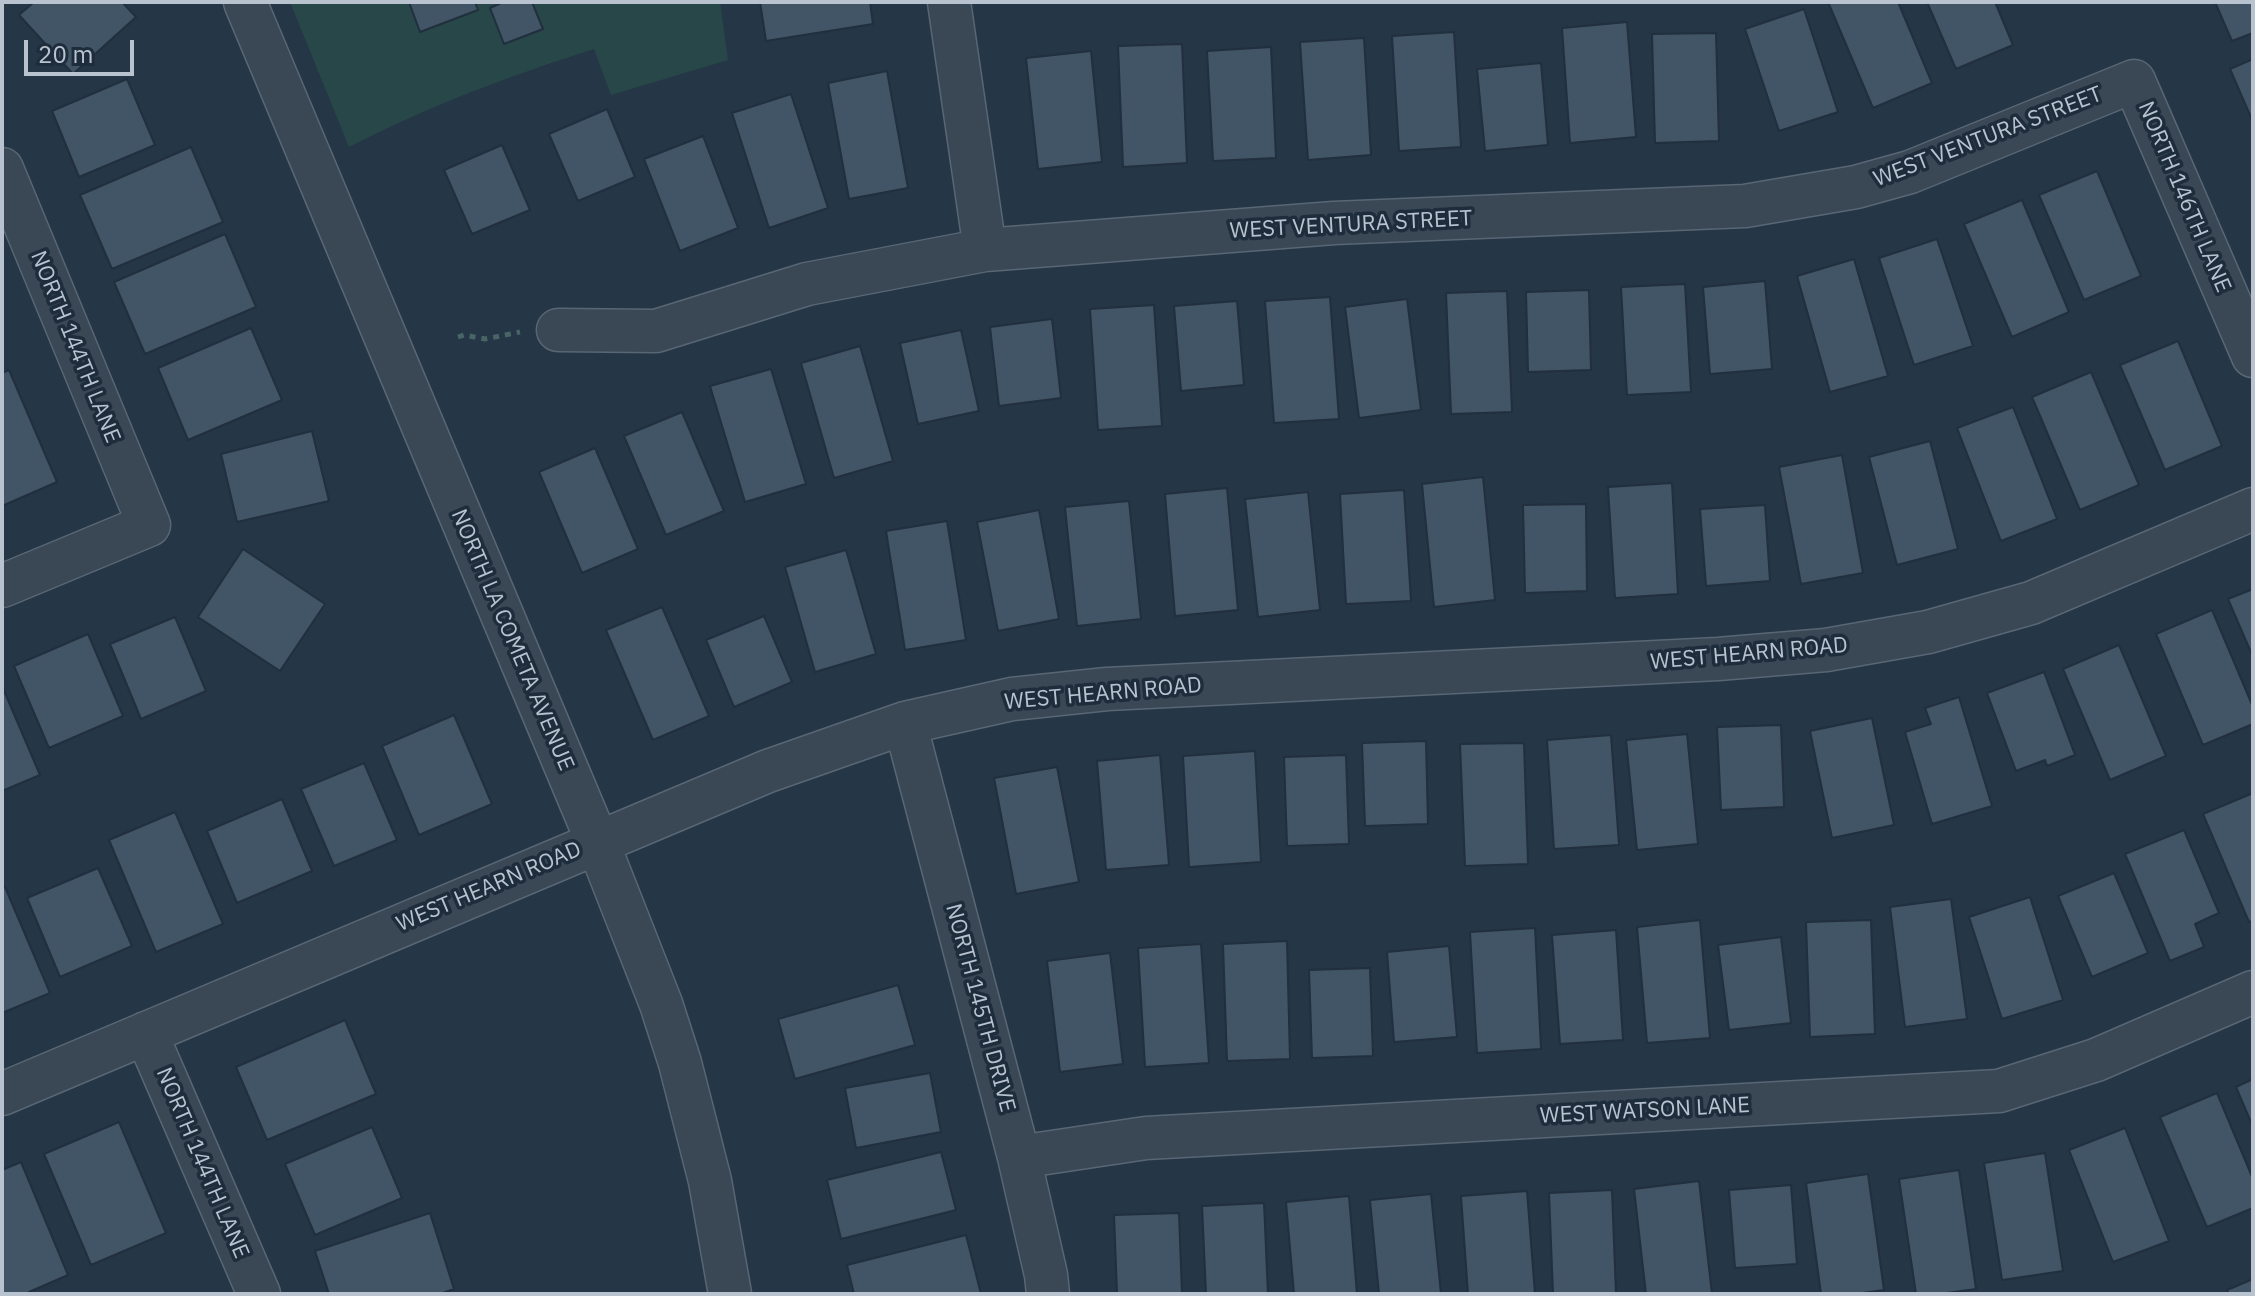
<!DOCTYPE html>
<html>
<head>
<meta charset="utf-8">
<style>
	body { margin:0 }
	#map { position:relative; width:2255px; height:1296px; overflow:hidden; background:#253647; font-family:"IBM Plex Sans",sans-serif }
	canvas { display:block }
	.frame { position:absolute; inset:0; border:4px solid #b8c3cf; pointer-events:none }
	.scale { position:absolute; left:24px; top:40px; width:110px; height:36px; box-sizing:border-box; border:4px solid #b8c3cf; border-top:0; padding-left:10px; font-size:24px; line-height:28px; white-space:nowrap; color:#b8c3cf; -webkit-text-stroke:6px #1e2d3c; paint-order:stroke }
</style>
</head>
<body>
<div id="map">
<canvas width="2255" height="1296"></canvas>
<div class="frame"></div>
<div class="scale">20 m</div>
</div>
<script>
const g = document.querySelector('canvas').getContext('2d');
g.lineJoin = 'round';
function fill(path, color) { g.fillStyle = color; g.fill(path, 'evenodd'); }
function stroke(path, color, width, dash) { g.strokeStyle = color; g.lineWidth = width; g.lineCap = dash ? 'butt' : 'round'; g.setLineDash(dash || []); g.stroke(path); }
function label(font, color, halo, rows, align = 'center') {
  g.font = font + ' "IBM Plex Sans",sans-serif'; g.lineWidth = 7; g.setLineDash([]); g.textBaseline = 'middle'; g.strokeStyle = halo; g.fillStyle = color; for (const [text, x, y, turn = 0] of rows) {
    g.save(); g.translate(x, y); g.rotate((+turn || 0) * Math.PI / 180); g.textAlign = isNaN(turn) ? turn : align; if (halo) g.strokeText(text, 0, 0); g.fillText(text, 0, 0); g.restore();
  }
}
const green = new Path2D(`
	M290,2H720L728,60L611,95L594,49C507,77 431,105 349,147Z`);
const building = new Path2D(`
	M34,2H122L136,17L73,74L19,15Z
	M409,2H475L478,10L420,32Z
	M503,2H532L543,29L504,44L490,8Z
	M760,2H870L873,24L766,41Z
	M1828,2H1898L1932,83L1873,108Z
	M1927,2H1995L2013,45L1956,69Z
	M2215,2H2253V33L2232,41Z
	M1804,9L1838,112L1779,131L1745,29Z
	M1627,22L1636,137L1570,143L1562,28Z
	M1454,32L1461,147L1399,151L1392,36Z
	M1716,33L1719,141L1655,143L1652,34Z
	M1364,38L1371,155L1308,160L1300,42Z
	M1182,44L1187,163L1123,167L1118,46Z
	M1271,47L1276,158L1213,161L1207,51Z
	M1091,51L1102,162L1038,169L1026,58Z
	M2253,59V122L2230,69Z
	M1541,63L1548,145L1485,151L1477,69Z
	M887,71L908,188L849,199L828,83Z
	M127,79L155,145L79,177L52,111Z
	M791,94L828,208L769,228L732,113Z
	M607,109L635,177L578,201L549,134Z
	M703,136L738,228L680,251L644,159Z
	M502,145L530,210L472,234L444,170Z
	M191,147L223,222L112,269L80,195Z
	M2097,171L2141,276L2084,300L2039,195Z
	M2022,200L2069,312L2012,337L1964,224Z
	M225,234L256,307L145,354L114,282Z
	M1937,239L1973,346L1914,365L1879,258Z
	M1854,259L1888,376L1830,392L1797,276Z
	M1765,281L1772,369L1710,374L1703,287Z
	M1685,284L1691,392L1627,395L1621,287Z
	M1589,290L1591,370L1528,372L1526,292Z
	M1507,291L1512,412L1451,414L1446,293Z
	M1330,297L1339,419L1274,423L1265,301Z
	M1407,299L1421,410L1359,418L1345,307Z
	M1237,301L1244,385L1181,391L1174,306Z
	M1154,305L1162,426L1098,430L1090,309Z
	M1052,319L1061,398L999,406L990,327Z
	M251,328L282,400L188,440L158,368Z
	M961,330L979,411L918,424L900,343Z
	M2178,341L2222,446L2165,470L2120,365Z
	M860,346L893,461L834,478L801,363Z
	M771,369L806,484L745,502L710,386Z
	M9,370L57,482L2,506V373Z
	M2091,372L2139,485L2080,510L2032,397Z
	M2013,407L2057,519L2001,541L1957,428Z
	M682,412L724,511L666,535L624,436Z
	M312,431L329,501L237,522L221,454Z
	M1930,441L1958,549L1897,565L1869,457Z
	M595,448L638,549L582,573L539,472Z
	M1842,455L1863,573L1801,584L1779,467Z
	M1483,477L1495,600L1434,607L1422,484Z
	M1672,483L1678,594L1615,598L1608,487Z
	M1227,488L1238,610L1175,616L1165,494Z
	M1404,490L1411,601L1346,604L1340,494Z
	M1308,492L1320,610L1258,617L1245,499Z
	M1129,501L1141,619L1077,626L1065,507Z
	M1586,504L1587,591L1525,593L1523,505Z
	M1765,505L1770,581L1706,586L1700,509Z
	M1039,510L1059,619L998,631L977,522Z
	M947,521L966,640L905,650L886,531Z
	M243,549L325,604L280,671L198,617Z
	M846,550L876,654L815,672L785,567Z
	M2253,589V657L2228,599Z
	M662,607L709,716L653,740L606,630Z
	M2212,610L2253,707V724L2203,745L2156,634Z
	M764,616L792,682L734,707L706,640Z
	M175,617L206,691L141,719L110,644Z
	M88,634L123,716L49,748L14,666Z
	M2119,645L2166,756L2110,780L2063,669Z
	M2044,672L2075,755L2047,766L2045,760L2016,771L1987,693Z
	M2,686L40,775L2,791Z
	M1959,697L1992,806L1932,824L1905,732L1931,724L1925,708Z
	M454,715L492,804L419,835L382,746Z
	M1872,718L1894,825L1832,838L1810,731Z
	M1781,725L1784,807L1721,810L1717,727Z
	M1687,734L1698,844L1637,850L1626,740Z
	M1611,735L1619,845L1554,849L1547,740Z
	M1426,741L1428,824L1365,826L1362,743Z
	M1524,743L1528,864L1465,866L1460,744Z
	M1255,751L1261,862L1189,867L1183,756Z
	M1160,755L1169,865L1106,870L1097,761Z
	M1346,755L1349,844L1287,846L1284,757Z
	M364,763L397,840L334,866L301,789Z
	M1057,767L1079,882L1016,894L994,778Z
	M2253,793V921L2249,922L2203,814Z
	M282,799L312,871L237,903L207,831Z
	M175,812L223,924L156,952L109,840Z
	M2184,830L2219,913L2195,924L2204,947L2170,961L2125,854Z
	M98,868L132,946L60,977L27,898Z
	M2114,873L2148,953L2092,977L2058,896Z
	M5,887L50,993L2,1013V888Z
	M2030,897L2063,1000L2002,1019L1969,917Z
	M1951,899L1967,1019L1905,1027L1890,907Z
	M1700,920L1710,1038L1647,1043L1637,927Z
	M1871,920L1875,1034L1810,1037L1806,922Z
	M1535,928L1541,1049L1477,1053L1470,932Z
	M1616,930L1623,1040L1560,1044L1552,935Z
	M1781,937L1791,1023L1729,1030L1718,945Z
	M1287,941L1290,1059L1227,1061L1223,944Z
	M1201,944L1209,1063L1145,1067L1138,948Z
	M1449,946L1457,1037L1394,1042L1387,952Z
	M1110,953L1123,1064L1060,1072L1047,961Z
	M1370,968L1373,1056L1312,1058L1309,970Z
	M898,985L915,1045L795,1079L778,1019Z
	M345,1020L376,1094L267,1140L236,1067Z
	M930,1073L941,1132L856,1148L845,1088Z
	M2253,1079V1127L2236,1087Z
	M2217,1093L2253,1179V1208L2207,1227L2160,1117Z
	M119,1122L166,1233L91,1265L44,1154Z
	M372,1127L402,1198L315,1235L285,1164Z
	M2125,1128L2169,1241L2113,1262L2069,1150Z
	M941,1152L956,1210L841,1239L827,1180Z
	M2045,1153L2063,1271L2002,1280L1984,1163Z
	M21,1162L68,1275L29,1292L30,1294H2V1170Z
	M1959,1170L1976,1289L1939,1294H1916L1899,1179Z
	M1868,1174L1884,1290L1855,1294H1821L1806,1183Z
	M1699,1181L1712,1294H1646L1634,1189Z
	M1791,1185L1797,1264L1735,1268L1729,1190Z
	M1612,1190L1616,1294H1553L1549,1193Z
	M1527,1191L1535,1294H1468L1461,1196Z
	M1431,1194L1441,1294H1379L1370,1200Z
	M1349,1196L1357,1294H1294L1286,1202Z
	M1264,1203L1268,1294H1206L1202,1206Z
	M430,1213L454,1289L440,1294H329L315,1251Z
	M1179,1213L1182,1294H1117L1114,1215Z
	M966,1235L981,1294H854L847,1265Z
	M2253,1279V1294H2229L2227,1290Z`);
const path = new Path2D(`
	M458,337L464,335L485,339L520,332`);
const minor = new Path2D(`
	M245,2L597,841L661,1004L680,1063L710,1181L730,1294
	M949,2L985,250
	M2,169L149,525L2,586
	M558,330L656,331L807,284L985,250L1334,223L1745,206L1856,187L1910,172L2134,81L2253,356
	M905,723L1019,1157L1046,1275L1048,1294
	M146,1033L259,1294
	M2,1094L768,771L905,723L1012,699L1107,689L1718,659L1826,650L1928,632L2031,603L2253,509
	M1019,1157L1146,1138L1999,1091L2096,1060L2253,992`);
const streetNames = [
	["WEST VENTURA STREET",1988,137,-21],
	["NORTH 146TH LANE",2184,197,67],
	["WEST VENTURA STREET",1351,225,-3],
	["NORTH 144TH LANE",75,347,68],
	["NORTH LA COMETA AVENUE",512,640,67],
	["WEST HEARN ROAD",1749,654,-5],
	["WEST HEARN ROAD",1103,694,-5],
	["WEST HEARN ROAD",489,887,-23],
	["NORTH 145TH DRIVE",980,1008,75],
	["WEST WATSON LANE",1645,1111,-3],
	["NORTH 144TH LANE",202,1163,67]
];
fill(green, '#274748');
fill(building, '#415566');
stroke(building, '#212f3e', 2);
stroke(minor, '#596673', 45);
stroke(path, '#486566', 5, [6, 6]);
stroke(minor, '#3a4856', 42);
label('22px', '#b8c3cf', '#1e2d3c', streetNames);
</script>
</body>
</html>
